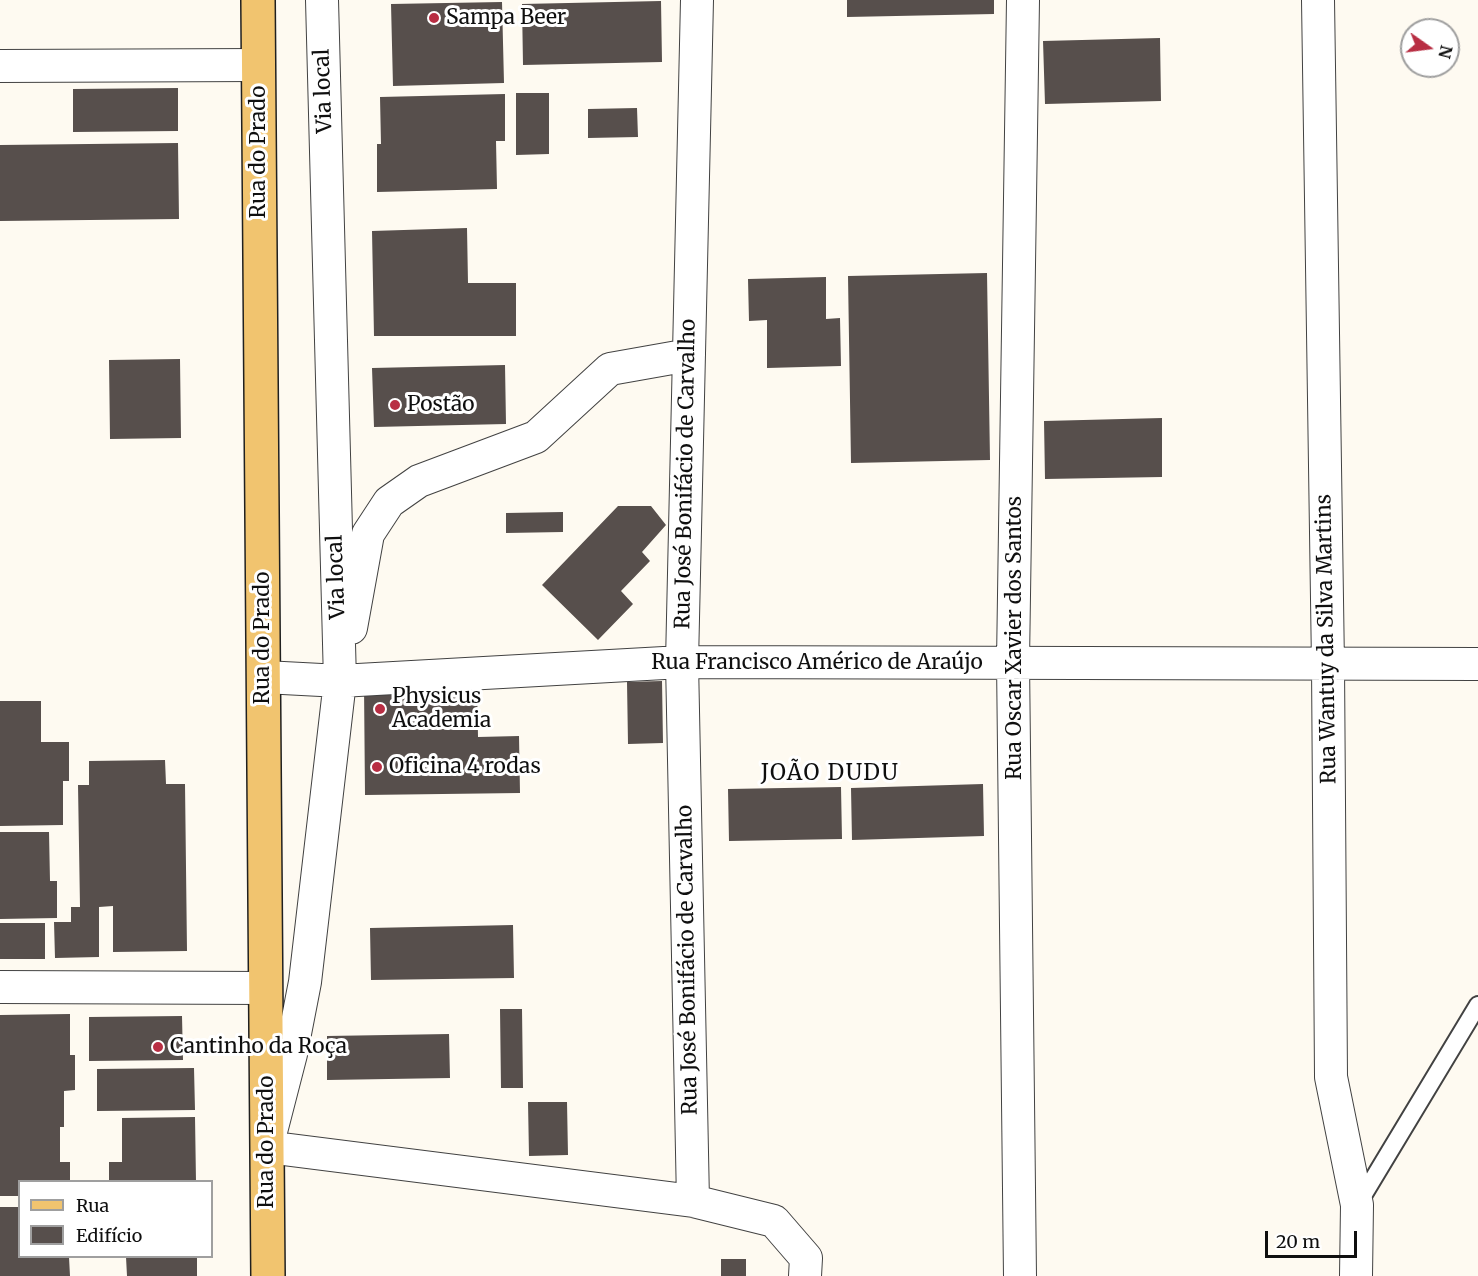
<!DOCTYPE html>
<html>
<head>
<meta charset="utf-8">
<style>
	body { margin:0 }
	#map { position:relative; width:1478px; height:1276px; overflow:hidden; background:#fefaf1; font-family:Merriweather,serif }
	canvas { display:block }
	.legend { position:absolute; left:18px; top:1180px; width:195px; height:78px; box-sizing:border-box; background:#fff; border:2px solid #9f9f9f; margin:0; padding:8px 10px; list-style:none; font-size:18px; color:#0f0f0f }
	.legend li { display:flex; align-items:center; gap:12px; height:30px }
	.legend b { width:30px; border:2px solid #9f9f9f }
	.north { position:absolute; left:1400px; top:18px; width:60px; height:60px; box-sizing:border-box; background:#fff; border:2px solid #9f9f9f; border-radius:50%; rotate:104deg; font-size:16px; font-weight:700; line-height:24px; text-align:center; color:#0f0f0f }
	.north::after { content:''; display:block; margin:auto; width:21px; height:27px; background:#b82e43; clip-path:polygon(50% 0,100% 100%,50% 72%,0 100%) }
	.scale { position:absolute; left:1265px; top:1231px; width:92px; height:27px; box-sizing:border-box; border:3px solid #0f0f0f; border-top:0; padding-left:8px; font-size:18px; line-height:21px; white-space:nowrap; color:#0f0f0f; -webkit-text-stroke:4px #fff; paint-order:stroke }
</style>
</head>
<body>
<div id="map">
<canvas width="1478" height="1276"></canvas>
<ul class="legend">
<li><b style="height:8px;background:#f1c46f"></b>Rua</li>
<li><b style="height:16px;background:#574f4c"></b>Edifício</li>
</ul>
<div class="north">N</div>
<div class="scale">20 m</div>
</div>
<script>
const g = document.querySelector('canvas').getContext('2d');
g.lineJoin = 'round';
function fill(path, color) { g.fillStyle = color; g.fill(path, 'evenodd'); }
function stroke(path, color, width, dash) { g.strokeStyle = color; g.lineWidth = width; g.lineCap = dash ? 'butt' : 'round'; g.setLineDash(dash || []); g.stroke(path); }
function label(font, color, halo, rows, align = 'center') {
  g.font = font + ' Merriweather,serif'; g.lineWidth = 6; g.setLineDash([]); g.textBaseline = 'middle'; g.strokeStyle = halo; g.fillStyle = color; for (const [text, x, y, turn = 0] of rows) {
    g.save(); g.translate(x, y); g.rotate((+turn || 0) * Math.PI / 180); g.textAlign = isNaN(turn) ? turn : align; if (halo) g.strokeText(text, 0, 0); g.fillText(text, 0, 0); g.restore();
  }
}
const building = new Path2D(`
	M847,0H994V14L847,17Z
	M661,1L662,62L523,65L522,4Z
	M502,2L504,83L393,86L391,4Z
	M1160,38L1161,101L1045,104L1043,41Z
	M178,88V131L73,132V89Z
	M516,93H549V154L516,155Z
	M505,94V141H496L497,189L377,192V144H381L380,97Z
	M637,108L638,137L588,138V109Z
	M178,143L179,219L0,221V145Z
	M467,228L468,283H516V336H374L372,231Z
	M987,273L990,460L851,463L848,276Z
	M826,277V319L840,318L841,366L767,368V320L749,321L748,279Z
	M180,359L181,438L110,439L109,360Z
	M505,365L506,424L374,427L372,368Z
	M1162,418V477L1045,479L1044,421Z
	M618,506H651L666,525L642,552L650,561L621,591L633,604L598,640L542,585Z
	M563,512V532L506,533V513Z
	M662,681L663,743L628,744L627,682Z
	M477,684L478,737L519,736L520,793L365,795L364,686Z
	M0,701H41V742H69V781H63V825L0,826Z
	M165,760L166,784H185L187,951L113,952V906L99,907V957L55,958L54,922H71V907H80L78,785H89V761Z
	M983,784L984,836L852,840L851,788Z
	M841,787L842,839L729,841L728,789Z
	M0,832H49L50,881H57V918L0,919Z
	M0,923H45V959H0Z
	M513,925L514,978L371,980L370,928Z
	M500,1009H522L523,1088H501Z
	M70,1014V1055H75V1090L64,1091V1127H60V1162H70V1182H20V1196H0V1015Z
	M182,1016L183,1060L89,1061V1017Z
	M449,1034L450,1078L327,1080V1036Z
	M194,1068L195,1110L97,1111V1069Z
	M528,1102H567L568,1155L529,1156Z
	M195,1117L196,1182H109V1162H122V1118Z
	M0,1207H20V1257H69L70,1276H0Z
	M126,1257H197V1276H127Z
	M721,1259H746V1276H721Z`);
const service = new Path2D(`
	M1358,1204L1478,1005`);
const minor = new Path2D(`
	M322,0L340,681L305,982L291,1054L267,1147L693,1201L774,1221L806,1258L805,1276
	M1318,0L1328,665L1331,1077L1357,1205L1356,1276
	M0,66L259,65
	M351,628L368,534L389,502L419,481L536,437L610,369L689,355
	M264,677L340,681L682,662L1478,664
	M0,987L266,988
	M693,1201L682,662L697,0
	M1020,1276L1013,661L1023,0`);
const primary = new Path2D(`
	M258,0L268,1276`);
const markers = [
	[434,18,6,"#b82e43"],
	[395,405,6,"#b82e43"],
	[380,709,6,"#b82e43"],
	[377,767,6,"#b82e43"],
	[158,1047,6,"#b82e43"]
];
const poiNames = [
	["Sampa Beer",446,18],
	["Postão",407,405],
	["Physicus",392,697],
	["Academia",392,721],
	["Oficina 4 rodas",389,767],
	["Cantinho da Roça",170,1047]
];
const streetNames = [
	["Via local",324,91,-92],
	["Rua do Prado",259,152,-90],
	["Rua José Bonifácio de Carvalho",686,474,-89],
	["Via local",337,577,-92],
	["Rua do Prado",263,638,-90],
	["Rua Oscar Xavier dos Santos",1015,638,-90],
	["Rua Wantuy da Silva Martins",1327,639,-91],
	["Rua Francisco Américo de Araújo",817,663],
	["Rua José Bonifácio de Carvalho",688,960,-91],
	["Rua do Prado",267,1142,-90]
];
const neighbourhoodNames = [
	["JOÃO DUDU",830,774]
];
fill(building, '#574f4c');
stroke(service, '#424242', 20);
stroke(minor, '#424242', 34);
stroke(primary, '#202020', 36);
stroke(service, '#fff', 16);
stroke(minor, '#fff', 32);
stroke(primary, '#f1c46f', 33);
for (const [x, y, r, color] of markers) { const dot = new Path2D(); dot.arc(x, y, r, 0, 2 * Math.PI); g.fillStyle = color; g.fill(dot); stroke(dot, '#fff', 2); }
label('21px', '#0f0f0f', '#fff', poiNames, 'left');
label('21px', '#0f0f0f', '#fff', streetNames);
g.letterSpacing = '1.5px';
label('22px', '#0f0f0f', '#fff', neighbourhoodNames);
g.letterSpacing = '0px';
</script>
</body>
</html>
